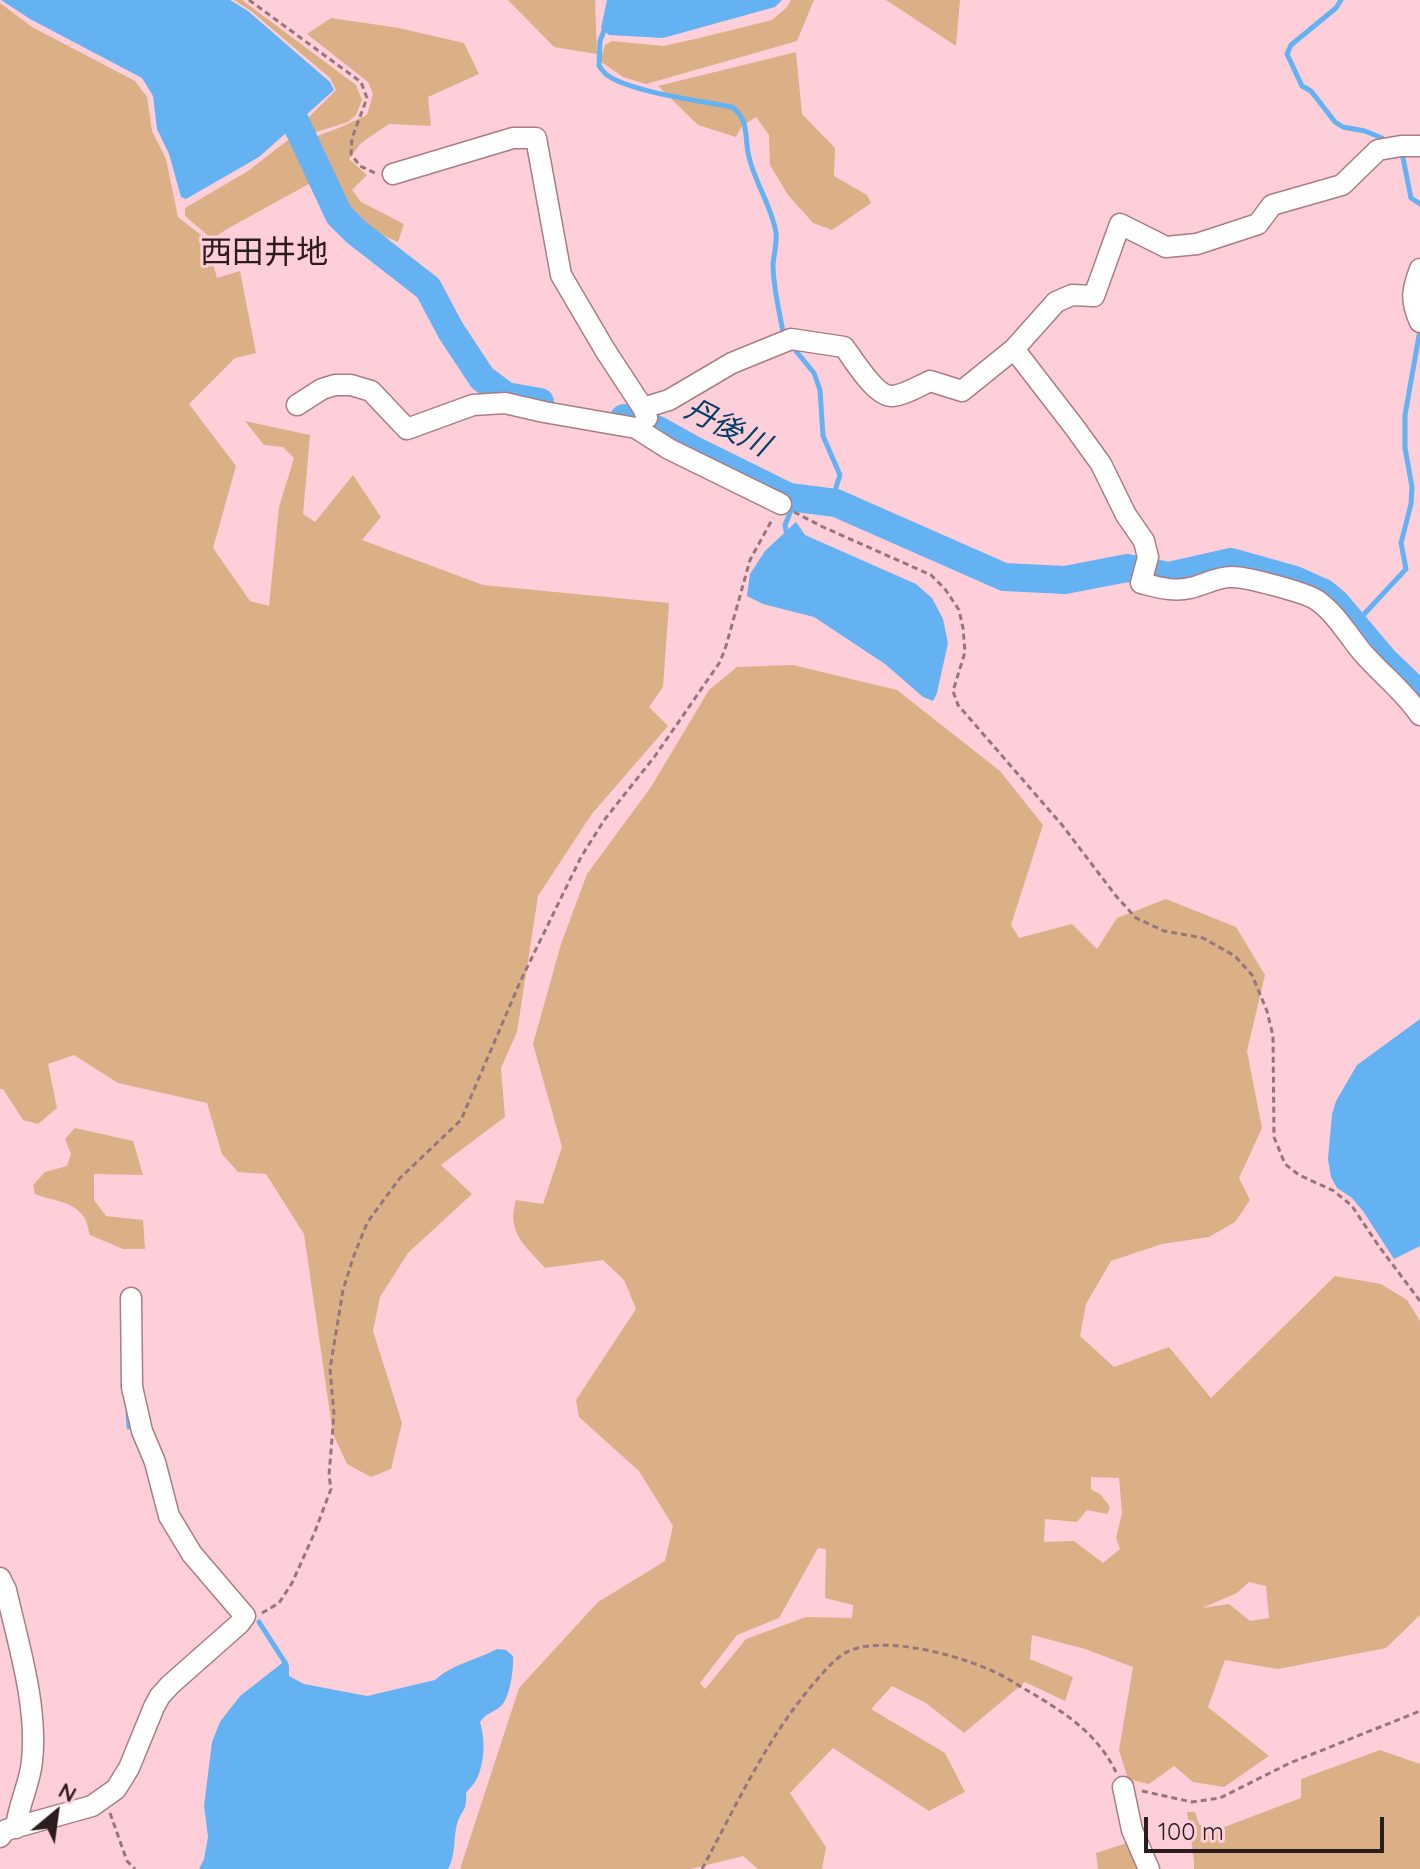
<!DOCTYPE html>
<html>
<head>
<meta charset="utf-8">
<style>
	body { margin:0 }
	#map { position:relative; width:1420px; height:1869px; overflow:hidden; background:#fecfd8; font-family:Quicksand,sans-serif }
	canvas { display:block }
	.north { position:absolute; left:16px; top:1773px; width:80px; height:80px; -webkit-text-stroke:6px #fecfd8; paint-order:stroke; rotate:29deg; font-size:22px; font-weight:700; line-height:32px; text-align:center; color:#2c1b1f }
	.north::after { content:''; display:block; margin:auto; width:28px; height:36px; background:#2c1b1f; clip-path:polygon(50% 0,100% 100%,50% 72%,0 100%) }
	.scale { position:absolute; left:1144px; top:1817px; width:240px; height:36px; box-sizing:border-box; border:4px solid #2c1b1f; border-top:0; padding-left:10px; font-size:24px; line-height:28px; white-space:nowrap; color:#2c1b1f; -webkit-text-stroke:6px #fecfd8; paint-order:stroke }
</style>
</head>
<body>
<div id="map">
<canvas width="1420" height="1869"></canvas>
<div class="north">N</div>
<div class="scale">100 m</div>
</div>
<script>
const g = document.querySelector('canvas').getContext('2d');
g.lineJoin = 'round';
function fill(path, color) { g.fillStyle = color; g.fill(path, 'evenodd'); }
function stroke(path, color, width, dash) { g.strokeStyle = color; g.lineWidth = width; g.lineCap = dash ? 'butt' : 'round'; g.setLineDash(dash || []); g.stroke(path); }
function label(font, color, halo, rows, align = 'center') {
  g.font = font + ' Quicksand,"Noto Sans JP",sans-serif'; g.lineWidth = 6; g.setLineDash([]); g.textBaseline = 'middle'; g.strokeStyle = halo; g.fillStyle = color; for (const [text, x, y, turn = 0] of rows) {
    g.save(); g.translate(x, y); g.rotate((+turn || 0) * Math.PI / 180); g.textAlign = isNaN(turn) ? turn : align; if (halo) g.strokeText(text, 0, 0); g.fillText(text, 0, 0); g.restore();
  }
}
const green = new Path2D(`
	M234,0H242L356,85L362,100L356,115L348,122L313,133L304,122L336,90L330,78L251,11Z
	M508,0H595L597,54L554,47Z
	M791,0H814L797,41L646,84L623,77L600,61L605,45L612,41L663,46L695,39L772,20L787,7Z
	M886,0H960L956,46Z
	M0,3L32,27L135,81L147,97L152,131L166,159L178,217L206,239L217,278L240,271L256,353L235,358L189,404L236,466L213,548L250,601L269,606L279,507L294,458L283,447L264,445L245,421L310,435L303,514L315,522L353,475L381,517L362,540L483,585L669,603L663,687L649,707L668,726L591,815L538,896L517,1032L501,1068L505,1117L441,1165L472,1194L408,1253L380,1297L373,1331L402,1423L391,1469L371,1477L347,1464L333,1434L304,1234L266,1174L238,1172L222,1154L207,1103L118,1083L74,1055L48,1064L57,1108L38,1124L23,1120L3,1089H0Z
	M331,18L399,28L464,43L479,74L428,97L431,126L389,124L361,143L349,159L367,175L352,190L361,202L404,224L398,242L362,227L343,210L315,137L341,127L367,115L373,94L368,82L307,34Z
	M796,52L802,114L835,148L834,176L867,195L871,203L832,230L813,223L788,195L770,165L769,135L756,117L742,126L736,137L698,125L658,86Z
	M292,137L316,180L227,229L212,239L185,216V208L248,171Z
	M793,665L897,690L1000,771L1043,825L1011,925L1019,938L1072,924L1097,949L1117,918L1166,899L1236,927L1265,975L1247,1051L1262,1128L1239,1178L1250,1200L1235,1222L1209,1237L1162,1244L1111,1261L1086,1304L1080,1336L1114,1367L1169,1347L1211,1398L1335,1276L1381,1284L1407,1300L1420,1321V1615L1386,1648L1278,1669L1225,1660L1208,1707L1269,1756L1224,1787L1193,1782L1174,1766L1149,1784L1128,1779L1119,1750L1133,1667L1085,1649L1032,1635L1030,1659L1073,1677L1065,1701L1025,1682L964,1733L926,1703L892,1686L871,1709L945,1753L965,1792L929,1811L833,1748L790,1793L826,1847L822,1869H758L743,1856L691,1869H460L519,1688L598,1602L665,1561L673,1526L639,1471L579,1417L576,1400L636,1309L624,1280L603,1260L545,1268C525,1245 506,1233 516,1200L543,1204L562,1147L533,1044L561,944L587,874L651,787L709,690L737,667ZM1091,1477L1119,1478L1122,1513L1116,1538L1120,1549L1103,1563L1074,1541L1044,1542L1045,1519L1077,1522L1087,1510L1107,1514L1110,1507L1101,1495L1091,1489ZM818,1548L826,1549L825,1598L853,1605L852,1618L806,1617L746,1639L705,1689L700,1683L737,1635L779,1618ZM1249,1582L1266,1586L1269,1618L1250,1621L1229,1604L1202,1608L1237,1593Z
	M75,1128L133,1141L143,1175L94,1174V1200L106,1216L143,1220L145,1249H123L90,1235C88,1229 87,1220 83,1216C72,1200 51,1201 35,1194L33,1185L45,1172L67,1166L71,1154L65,1139Z
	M1380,1750L1420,1764V1869H1194V1860L1187,1812H1195L1199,1824L1211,1832L1301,1798V1779Z
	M1127,1843L1138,1869H1098L1096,1853Z`);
const water = new Path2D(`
	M1,0H230L248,11L330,82L334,90L259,157L186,199L181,197L169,154L157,129L153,96L142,78L30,19Z
	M607,0H782L775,7L663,38L609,35L601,28Z
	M796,522L805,535L916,584L932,598L943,619L948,643L937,693L933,701L923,697L885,664L814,617L763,604L747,596L750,574L765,551Z
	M1420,1019V1246L1394,1259L1363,1211L1352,1198L1337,1188L1331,1177L1328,1159L1332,1114L1336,1101L1357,1065Z
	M497,1649L506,1650L513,1656C514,1668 510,1698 501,1706C493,1713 486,1713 480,1722C485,1738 485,1760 478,1776C476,1782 470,1788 466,1793C467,1813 462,1808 457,1824C453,1839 456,1855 448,1869H199L204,1859L208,1837L204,1806L212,1742L220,1722L240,1696L286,1660L289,1666V1676L304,1684L367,1696L435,1680C452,1664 477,1660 497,1649Z`);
const stream = new Path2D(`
	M1341,0L1336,8L1291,45L1287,54L1302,86L1311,91L1335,122L1343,127L1365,131L1382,138
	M605,28L600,41L599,66C601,68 605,74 607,75C630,92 702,101 732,107C750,120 744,138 749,157C755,183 772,207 776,233C777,244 774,254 773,264C773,286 779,310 783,332L786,336
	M1402,153L1411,198L1420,204
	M791,345L814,373L820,390L823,436L840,475L831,503
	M787,536L785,525L796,498
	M1354,625L1406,569L1401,543L1411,504L1412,487L1405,448V415L1420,330
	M128,1412L129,1427
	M259,1622L286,1664`);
const river = new Path2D(`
	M262,112L295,121L339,215L356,232L428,288L451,331L482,378L506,396L540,402
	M624,418L635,420L658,430L692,449L789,497L836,503L1004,577L1065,580L1127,568L1169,576L1231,562L1295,580L1324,593L1336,603L1384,660L1415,690L1420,699`);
const path = new Path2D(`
	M249,0L361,82L367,98L352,138L351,154L360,166L377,174
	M794,512L823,527L931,575L945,589L959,610L963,628L965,652L953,691L958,705L1062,825L1116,896L1136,918L1164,931L1203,938L1235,956L1252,975L1267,1011L1273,1036L1274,1137L1285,1164L1299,1175L1334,1191L1352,1206L1378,1245L1420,1301
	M262,1613L279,1603L292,1583L314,1534L331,1489L329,1475L334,1414L330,1369L343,1290L353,1258L367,1223L399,1179L461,1120L520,982L581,857L605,819L655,756L720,662L726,646L750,560L773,518
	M1142,1791L1192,1802L1220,1798L1290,1763L1420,1711
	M110,1813L127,1861L135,1869
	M702,1869C736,1806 767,1737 815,1682C824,1672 833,1660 845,1653C882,1632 973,1658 1008,1679C1051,1705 1093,1725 1116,1772`);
const minor = new Path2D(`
	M393,174L513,138H536L561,275L605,350L643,408L647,418
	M1420,269C1412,290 1410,300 1420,322
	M1014,349L1075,428L1101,464L1126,515L1144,541L1148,557L1141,583C1157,587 1173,592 1190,588C1204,585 1216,577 1231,577C1244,576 1308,593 1318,601C1336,614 1348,635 1362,652C1381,674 1404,691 1420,715
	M297,405L322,389L335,385H351L371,391L407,429L473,405L505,403L544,412L636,428L669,449L781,504
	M643,408L669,400L732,363L791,339L844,347C854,360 876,398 893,396C905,395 919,386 930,381L962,391L1014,349L1056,302L1072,295L1094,296L1120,224L1166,247L1197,244L1258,224L1272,205L1342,185L1378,150L1401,146H1420
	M0,1578L6,1590C18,1643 38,1706 32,1761C30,1784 18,1805 16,1828
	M1123,1787L1132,1830L1149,1869
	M0,1837L6,1830L92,1806L116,1789L129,1768L154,1707L160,1696L170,1685L239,1624L245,1616L192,1554L169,1516L155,1462L142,1431L132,1387L131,1298`);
const waterNames = [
	["丹後川",727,428,27]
];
const quarterNames = [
	["西田井地",264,253]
];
fill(green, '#dbb087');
fill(water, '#65b2f2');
stroke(stream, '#65b2f2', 5);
stroke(river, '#65b2f2', 28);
stroke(minor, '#a87d86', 23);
stroke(path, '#96767d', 3, [6, 4]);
stroke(minor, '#fff', 20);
label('italic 30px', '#014068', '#fecfd8', waterNames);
label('32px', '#2c1b1f', '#fecfd8', quarterNames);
</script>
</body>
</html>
